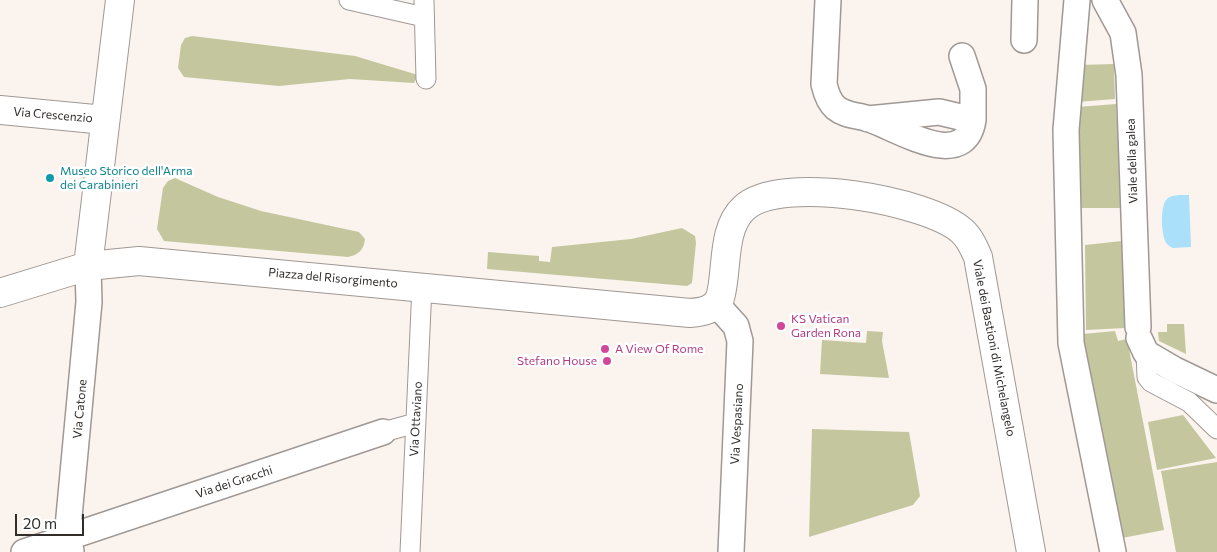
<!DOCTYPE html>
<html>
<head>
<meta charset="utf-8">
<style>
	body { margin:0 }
	#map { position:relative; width:1217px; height:552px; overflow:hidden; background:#fbf3ee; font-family:Commissioner,sans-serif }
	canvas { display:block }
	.scale { position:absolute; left:15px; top:514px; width:69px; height:22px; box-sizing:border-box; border:2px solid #302d2b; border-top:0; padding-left:6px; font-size:15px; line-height:18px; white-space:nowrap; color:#302d2b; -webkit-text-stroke:4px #fff; paint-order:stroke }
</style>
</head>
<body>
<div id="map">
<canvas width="1217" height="552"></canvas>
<div class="scale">20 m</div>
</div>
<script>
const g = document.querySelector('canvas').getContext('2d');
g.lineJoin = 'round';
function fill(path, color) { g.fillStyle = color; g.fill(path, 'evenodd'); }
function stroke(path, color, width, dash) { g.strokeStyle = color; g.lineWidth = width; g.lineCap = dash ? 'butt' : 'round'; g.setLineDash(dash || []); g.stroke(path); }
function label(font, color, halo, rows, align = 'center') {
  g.font = font + ' Commissioner,sans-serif'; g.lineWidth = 5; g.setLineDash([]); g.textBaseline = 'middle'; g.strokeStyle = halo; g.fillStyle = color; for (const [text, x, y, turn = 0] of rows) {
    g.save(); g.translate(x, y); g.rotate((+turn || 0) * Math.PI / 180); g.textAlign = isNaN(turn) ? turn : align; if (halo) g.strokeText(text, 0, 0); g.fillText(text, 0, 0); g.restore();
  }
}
const green = new Path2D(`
	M192,36L355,56L418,75L414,83L350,79L279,86L184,77L178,68L181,45L185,38Z
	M1114,64L1115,99L1077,102L1078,65Z
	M1116,104L1122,208H1081L1077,107Z
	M175,178L218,197L261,211L359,232L365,239C364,250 358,255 348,257L164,241L157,229L163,188L168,181Z
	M682,228L695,236L696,243L692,283L687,286L487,269L488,252L539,256V261L550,262L552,247L631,239Z
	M1122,241L1125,328L1086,330L1085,245Z
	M1167,324H1184L1186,354L1159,341L1158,332H1167Z
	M867,331L883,332L882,341L889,378L820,374L822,340L866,343Z
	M1115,331L1118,341L1127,339L1164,530L1122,538L1083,334Z
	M1183,415L1216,458L1157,470L1148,422Z
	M812,429L909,432L920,496L913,505L809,537Z
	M1217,462V552H1176L1161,471Z`);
const water = new Path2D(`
	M1189,195L1191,247L1173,248C1171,247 1169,246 1167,244C1161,236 1160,208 1166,200C1171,194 1181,195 1189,195Z`);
const pedestrian = new Path2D(`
	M349,0L424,17
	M424,0L426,79
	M1146,353L1147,377L1151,382L1189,402L1217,429
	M383,432L416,423
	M410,552L422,286`);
const minor = new Path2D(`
	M828,0L824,84C826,93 829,102 836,108C846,116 857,115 869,119C897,128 965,173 973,120L939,112L868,119
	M1077,0L1066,130L1071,343L1113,552
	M1105,0L1123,33L1129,75L1138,327
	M1024,40L1025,0
	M962,56L973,89V120
	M717,305L736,326L740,341L731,552
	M1139,338L1146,353L1175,370L1217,390
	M71,551L67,538L89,302L88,266
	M24,552L383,432`);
const tertiary = new Path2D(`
	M0,110L105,120
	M88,266L120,0`);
const secondary = new Path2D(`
	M0,293L88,266L139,261L690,313C703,312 714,310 720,298C728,271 721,229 744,208C780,174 927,200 962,231C970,238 974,248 978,257L1031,552`);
const markers = [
	[50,178,5,"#0f9aa8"],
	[781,326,5,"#d1479c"],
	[605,349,5,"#d1479c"],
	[607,361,5,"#d1479c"]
];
const streetNames = [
	["Via Crescenzio",53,115,5],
	["Viale della galea",1132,161,-92],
	["Piazza del Risorgimento",333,278,5],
	["Viale dei Bastioni di Michelangelo",994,348,79],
	["Via Catone",80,409,-85],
	["Via Ottaviano",416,419,-87],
	["Via Vespasiano",737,424,-87],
	["Via dei Gracchi",234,482,-18]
];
const cultureNames = [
	["Museo Storico dell'Arma",60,171],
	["dei Carabinieri",60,185]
];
const hotelNames = [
	["KS Vatican",791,319],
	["Garden Rona",791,333],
	["A View Of Rome",615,349],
	["Stefano House",597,361,"right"]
];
fill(green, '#c4c79e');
fill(water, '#aae0f9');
stroke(pedestrian, '#9f9894', 21);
stroke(minor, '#9f9894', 28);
stroke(tertiary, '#9f9894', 30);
stroke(secondary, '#9f9894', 30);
stroke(pedestrian, '#fff', 19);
stroke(minor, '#fff', 25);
stroke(tertiary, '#fff', 28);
stroke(secondary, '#fff', 28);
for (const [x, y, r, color] of markers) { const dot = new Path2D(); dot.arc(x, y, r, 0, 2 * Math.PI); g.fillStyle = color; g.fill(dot); stroke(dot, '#fff', 2); }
label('12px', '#302d2b', '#fff', streetNames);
label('12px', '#0d838f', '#fff', cultureNames, 'left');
label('12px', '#b23c85', '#fff', hotelNames, 'left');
</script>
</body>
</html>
